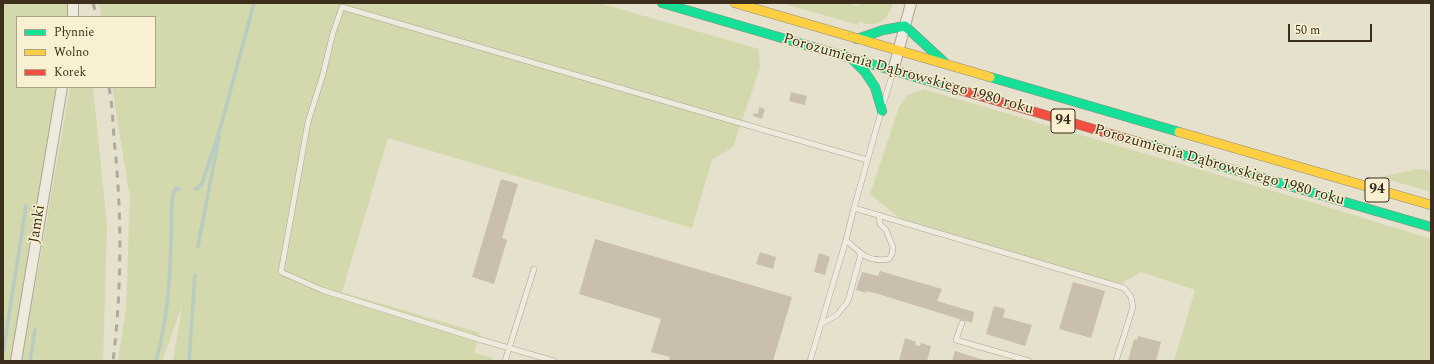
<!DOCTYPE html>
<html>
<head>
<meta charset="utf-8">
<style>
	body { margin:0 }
	#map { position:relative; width:1434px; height:364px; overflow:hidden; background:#e6e1cc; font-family:Spectral,serif }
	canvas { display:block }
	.frame { position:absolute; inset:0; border:4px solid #3b2e1c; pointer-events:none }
	.legend { position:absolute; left:16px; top:16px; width:140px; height:72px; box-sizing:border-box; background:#f8f0d1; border:1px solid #aca289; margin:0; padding:5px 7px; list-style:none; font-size:12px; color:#3b2e1c }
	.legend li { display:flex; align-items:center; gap:8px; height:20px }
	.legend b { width:20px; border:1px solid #aca289 }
	.scale { position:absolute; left:1288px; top:24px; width:84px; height:18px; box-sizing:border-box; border:2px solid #3b2e1c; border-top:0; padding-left:5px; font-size:12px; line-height:14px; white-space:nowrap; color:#3b2e1c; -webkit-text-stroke:3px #f8f0d1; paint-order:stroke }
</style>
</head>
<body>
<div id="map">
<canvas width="1434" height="364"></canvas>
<div class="frame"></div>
<ul class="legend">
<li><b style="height:5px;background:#16e098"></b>Płynnie</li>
<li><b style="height:5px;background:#ffcf43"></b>Wolno</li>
<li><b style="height:5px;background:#f24e42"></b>Korek</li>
</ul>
<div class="scale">50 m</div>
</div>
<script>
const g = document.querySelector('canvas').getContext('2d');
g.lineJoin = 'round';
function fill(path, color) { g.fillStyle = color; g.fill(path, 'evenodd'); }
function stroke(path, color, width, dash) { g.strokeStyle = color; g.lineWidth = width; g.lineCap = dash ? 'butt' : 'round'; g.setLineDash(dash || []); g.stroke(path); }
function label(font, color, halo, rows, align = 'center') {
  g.font = font + ' Spectral,serif'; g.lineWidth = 3; g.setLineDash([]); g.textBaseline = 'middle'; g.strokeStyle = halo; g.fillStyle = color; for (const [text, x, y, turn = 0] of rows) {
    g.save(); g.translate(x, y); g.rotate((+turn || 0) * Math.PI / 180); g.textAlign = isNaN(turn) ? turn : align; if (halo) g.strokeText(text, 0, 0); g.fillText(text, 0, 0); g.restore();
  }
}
const green = new Path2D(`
	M3,3H67V17H17V87H56L12,361H3Z
	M99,3H599L759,49L760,68L733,147L712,160L692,228L388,138L342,292L480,333L474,353L493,358L492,361H173L182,306L162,361H118L126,309L130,198L112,87H155V17H101Z
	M782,3H846L858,6L862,3H893C887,23 878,27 859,22L858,25Z
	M70,87H93L107,226L103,361H22Z
	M923,89L1318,204L1431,239V361H1174L1195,290L1141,272L1121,284L903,221L870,194L899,107L908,95Z
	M1419,169L1431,171V192L1380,177Z`);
const stream = new Path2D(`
	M195,189H197L202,184L222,122L254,3
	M198,246L219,137
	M3,353L26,206
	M30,361L35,330
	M156,361C171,308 171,253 172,199L174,191L176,188L179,189
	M189,361L195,275`);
const building = new Path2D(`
	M791,92L807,96L805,105L789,101Z
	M759,107L765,109L762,119L753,116L754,113L758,114Z
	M501,179L518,184L502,238L507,240L494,284L472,277Z
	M595,239L792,297L773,361H669L670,357L651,352L661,319L579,294Z
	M760,252L776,257L773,269L756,264Z
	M819,253L830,257L825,275L814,272Z
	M880,271L942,289L937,301L974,312L972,323L875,293L866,291V293L856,290L862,272L878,276Z
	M1073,282L1105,291L1091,338L1059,329Z
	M994,306L1005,309L1003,317L1032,325L1025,346L986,334Z
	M1138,336L1161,342L1156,361H1128L1134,339L1137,340Z
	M905,338L916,342L915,345L920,346L921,343L931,346L927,361H899Z
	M955,351L987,361H952Z`);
const lane = new Path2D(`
	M884,102L893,72
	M854,208L1124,288L1131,297L1133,307L1116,361
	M846,240C860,253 868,263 889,259L892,254L893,247L886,230L880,224L879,215
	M962,323L956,340L1029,361
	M821,324L837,315L848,301L861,254
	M505,361L534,269
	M554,361L478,339L322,290L281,272L308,122L323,74L333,33L342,7L867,160
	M810,361L846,240L854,208L881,112`);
const street = new Path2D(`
	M73,17V3
	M893,71L911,3
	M16,361L62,87`);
const fast = new Path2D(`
	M662,3L953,88
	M857,39L883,30L905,26L944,62
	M852,59L865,72L875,87L882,111
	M990,77L1179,132
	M1138,142L1431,227`);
const slow = new Path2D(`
	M735,3L990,77
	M1179,132L1431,205`);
const jam = new Path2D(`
	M953,88L1138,142`);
const rail = new Path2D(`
	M93,3L97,17
	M109,87C112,104 113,121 114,139C122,212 122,287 113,361`);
const shields = [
	[1063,121,24],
	[1377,190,24]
];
const shieldNames = [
	["94",1063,121],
	["94",1377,190]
];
const streetNames = [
	["Porozumienia Dąbrowskiego 1980 roku",908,75,16],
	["Porozumienia Dąbrowskiego 1980 roku",1219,166,16],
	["Jamki",38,224,-81]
];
fill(green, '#d3d8ad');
stroke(stream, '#b8ccc2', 3.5);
fill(building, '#cabfad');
stroke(lane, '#aba595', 6);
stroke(street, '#aba595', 12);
stroke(fast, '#908a7c', 10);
stroke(slow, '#908a7c', 10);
stroke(jam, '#908a7c', 10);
stroke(lane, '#eeeade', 5);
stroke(street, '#eeeade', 10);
stroke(fast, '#16e098', 9);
stroke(slow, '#ffcf43', 9);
stroke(jam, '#f24e42', 9);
stroke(rail, '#ada99e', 3, [7, 7]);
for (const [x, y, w] of shields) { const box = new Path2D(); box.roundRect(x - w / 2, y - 12, w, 24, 3); g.fillStyle = '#f8f0d1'; g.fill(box); stroke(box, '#3b2e1c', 1); }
label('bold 14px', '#3b2e1c', null, shieldNames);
label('15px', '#3b2e1c', '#f8f0d1', streetNames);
</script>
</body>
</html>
